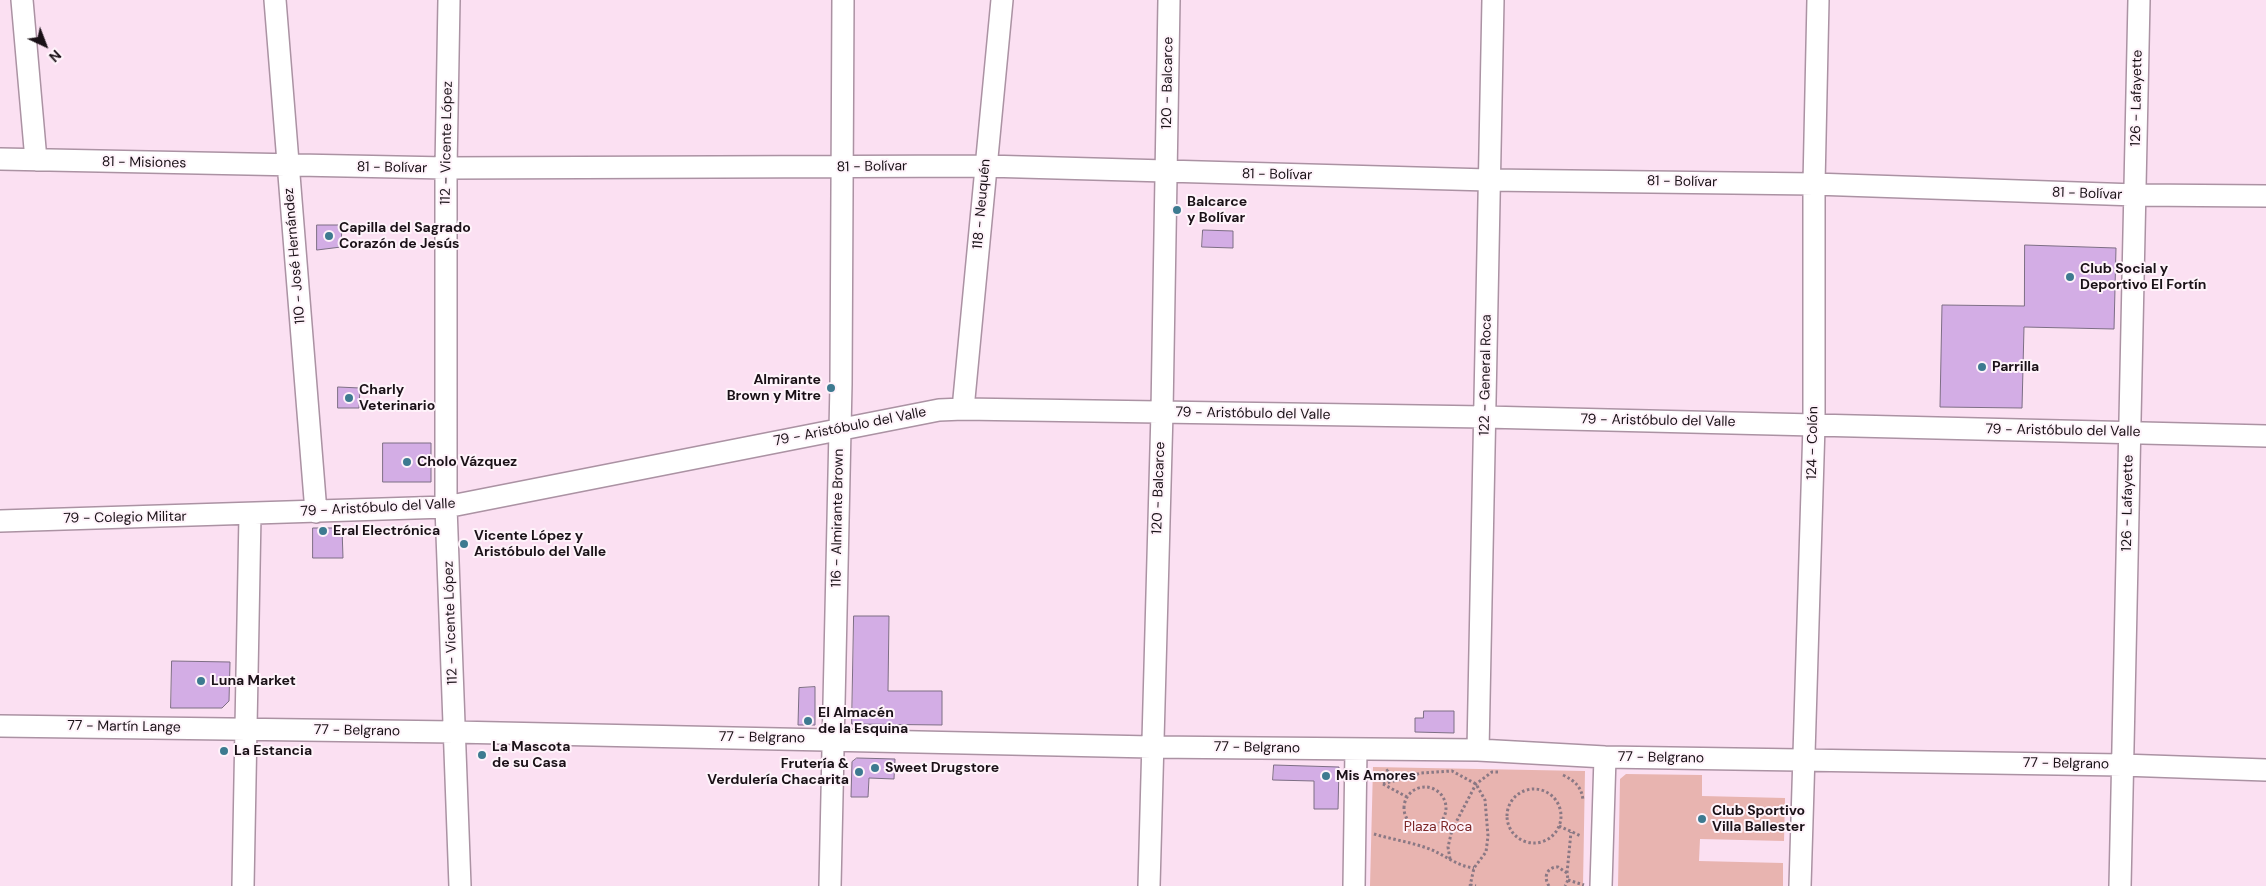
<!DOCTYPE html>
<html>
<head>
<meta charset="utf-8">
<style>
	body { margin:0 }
	#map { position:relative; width:2266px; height:886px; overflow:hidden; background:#fbe0f2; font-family:"DM Sans",sans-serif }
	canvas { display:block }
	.north { position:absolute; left:20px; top:20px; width:50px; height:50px; -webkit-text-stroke:4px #fef3fa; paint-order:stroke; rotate:137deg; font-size:14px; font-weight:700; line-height:20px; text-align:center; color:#1a1117 }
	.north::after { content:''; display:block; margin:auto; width:18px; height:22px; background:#1a1117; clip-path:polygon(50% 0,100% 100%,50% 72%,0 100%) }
</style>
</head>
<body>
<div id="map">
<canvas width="2266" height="886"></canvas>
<div class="north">N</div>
</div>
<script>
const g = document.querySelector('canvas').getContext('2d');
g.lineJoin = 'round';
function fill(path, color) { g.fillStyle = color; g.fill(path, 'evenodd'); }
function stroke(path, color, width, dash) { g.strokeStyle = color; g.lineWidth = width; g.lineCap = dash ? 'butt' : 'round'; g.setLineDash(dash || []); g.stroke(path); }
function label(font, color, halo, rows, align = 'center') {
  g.font = font + ' "DM Sans",sans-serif'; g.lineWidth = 4; g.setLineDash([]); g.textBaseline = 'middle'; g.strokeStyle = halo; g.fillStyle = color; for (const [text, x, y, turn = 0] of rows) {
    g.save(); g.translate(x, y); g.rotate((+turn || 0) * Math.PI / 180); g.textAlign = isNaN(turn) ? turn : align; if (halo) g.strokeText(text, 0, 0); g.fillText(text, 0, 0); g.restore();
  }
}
const green = new Path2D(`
	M1373,767L1585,771L1583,886H1370Z
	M1626,774L1702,775V796L1785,798L1784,841L1700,839L1699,861L1783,863V886H1618L1620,779Z`);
const building = new Path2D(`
	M317,225H342L341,247L317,250Z
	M1203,230L1233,231V248L1202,247Z
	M2025,245L2116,248L2114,329L2024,327L2022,408L1940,407L1942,305L2024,306Z
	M338,387L360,388L359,408H338Z
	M383,443H431V482H383Z
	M313,528H342L343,558H313Z
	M854,616H889L888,691H942V725L852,724Z
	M172,661L230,662L229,701L222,708H171Z
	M815,687V725H798L799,688Z
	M1424,711H1454V733L1415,732V718H1423Z
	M857,758L895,759L894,779L869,778L868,797H851L852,762Z
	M1274,765L1339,767L1338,809H1314V781L1273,780Z`);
const path = new Path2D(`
	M1563,775C1575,781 1582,787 1583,801
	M1375,781L1389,769
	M1383,784L1421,773L1452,771L1476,784L1485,800L1488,836L1486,852L1474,868L1470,886
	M1383,784L1407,797
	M1404 808a21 21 0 1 1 42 0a21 21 0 1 1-42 0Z
	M1507 816a27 27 0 1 1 54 0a27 27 0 1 1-54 0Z
	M1559,826L1581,836
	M1374,834C1391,839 1410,842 1427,848C1444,854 1456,866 1474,868
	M1450,859L1448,847L1452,830L1476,784L1492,772H1500
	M1567,873L1571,832
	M1568,880L1584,885
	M1470,885L1476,886
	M1549,886C1543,877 1547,867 1558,867L1567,873L1568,880L1565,886`);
const minor = new Path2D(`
	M22,0L36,160
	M275,0L316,512
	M449,0L446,168V507L460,886
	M0,159L446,168L986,166L1488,180L1814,184L2136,195L2266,196
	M963,409L1002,0
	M0,521L446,507L939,410L963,409L1485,417L2266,436
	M0,726L454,732L1151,747L1478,750L1605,757L2122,765L2266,770
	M1478,750L1493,0
	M243,886L250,515
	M830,886L841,384L843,0
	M1149,886L1162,412L1169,0
	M1354,886L1356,749
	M1601,886L1605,757
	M1800,886L1814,425V184L1818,0
	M2120,886L2139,0`);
const markers = [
	[1177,210,5,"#3d7a90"],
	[329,236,5,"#3d7a90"],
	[2070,277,5,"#3d7a90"],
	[1982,367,5,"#3d7a90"],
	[831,388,5,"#3d7a90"],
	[349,398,5,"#3d7a90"],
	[407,462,5,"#3d7a90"],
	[323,531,5,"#3d7a90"],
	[464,544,5,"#3d7a90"],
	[201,681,5,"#3d7a90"],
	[808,721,5,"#3d7a90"],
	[224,751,5,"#3d7a90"],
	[482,755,5,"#3d7a90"],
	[875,768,5,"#3d7a90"],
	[859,772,5,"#3d7a90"],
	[1326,776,5,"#3d7a90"],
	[1702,819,5,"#3d7a90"]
];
const streetNames = [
	["120 - Balcarce",1168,83,-89],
	["126 - Lafayette",2137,98,-89],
	["112 - Vicente López",447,143,-89],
	["81 - Misiones",144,163,1],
	["81 - Bolívar",872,167,-1],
	["81 - Bolívar",392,168,1],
	["81 - Bolívar",1277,175,1],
	["81 - Bolívar",1682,182,1],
	["81 - Bolívar",2087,194,2],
	["118 - Neuquén",982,204,-85],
	["110 - José Hernández",295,256,-95],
	["122 - General Roca",1486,375,-89],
	["79 - Aristóbulo del Valle",1253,414,1],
	["79 - Aristóbulo del Valle",1658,421,1],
	["79 - Aristóbulo del Valle",850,427,-11],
	["79 - Aristóbulo del Valle",2063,431,1],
	["124 - Colón",1813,443,-89],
	["120 - Balcarce",1159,488,-88],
	["126 - Lafayette",2128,503,-89],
	["79 - Aristóbulo del Valle",378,508,-3],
	["79 - Colegio Militar",125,518,-1],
	["116 - Almirante Brown",838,518,-89],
	["112 - Vicente López",451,623,-92],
	["77 - Martín Lange",124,727,1],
	["77 - Belgrano",357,731,1],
	["77 - Belgrano",762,738,1],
	["77 - Belgrano",1257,748,1],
	["77 - Belgrano",1661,758,1],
	["77 - Belgrano",2066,764,1]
];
const poiNames = [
	["Balcarce",1187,202],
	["y Bolívar",1187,218],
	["Capilla del Sagrado",339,228],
	["Corazón de Jesús",339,244],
	["Club Social y",2080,269],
	["Deportivo El Fortín",2080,285],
	["Parrilla",1992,367],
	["Almirante",821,380,"right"],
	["Brown y Mitre",821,396,"right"],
	["Charly",359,390],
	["Veterinario",359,406],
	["Cholo Vázquez",417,462],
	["Eral Electrónica",333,531],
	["Vicente López y",474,536],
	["Aristóbulo del Valle",474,552],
	["Luna Market",211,681],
	["El Almacén",818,713],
	["de la Esquina",818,729],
	["La Mascota",492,747],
	["de su Casa",492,763],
	["La Estancia",234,751],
	["Frutería &",849,764,"right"],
	["Verdulería Chacarita",849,780,"right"],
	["Sweet Drugstore",885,768],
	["Mis Amores",1336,776],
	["Club Sportivo",1712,811],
	["Villa Ballester",1712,827]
];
const parkNames = [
	["Plaza Roca",1438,827]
];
fill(green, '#e8b4b0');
fill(building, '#d3ade5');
stroke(building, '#7d6e84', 1);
stroke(minor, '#ab92a3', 24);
stroke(path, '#8a7884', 3, [2.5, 2.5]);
stroke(minor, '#fff', 21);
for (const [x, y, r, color] of markers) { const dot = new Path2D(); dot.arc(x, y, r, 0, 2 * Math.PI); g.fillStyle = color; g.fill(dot); stroke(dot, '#fef3fa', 2); }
label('14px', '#1a1117', '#fef3fa', streetNames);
label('bold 14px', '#1a1117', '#fef3fa', poiNames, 'left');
label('14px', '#7d2829', '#fef3fa', parkNames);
</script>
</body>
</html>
